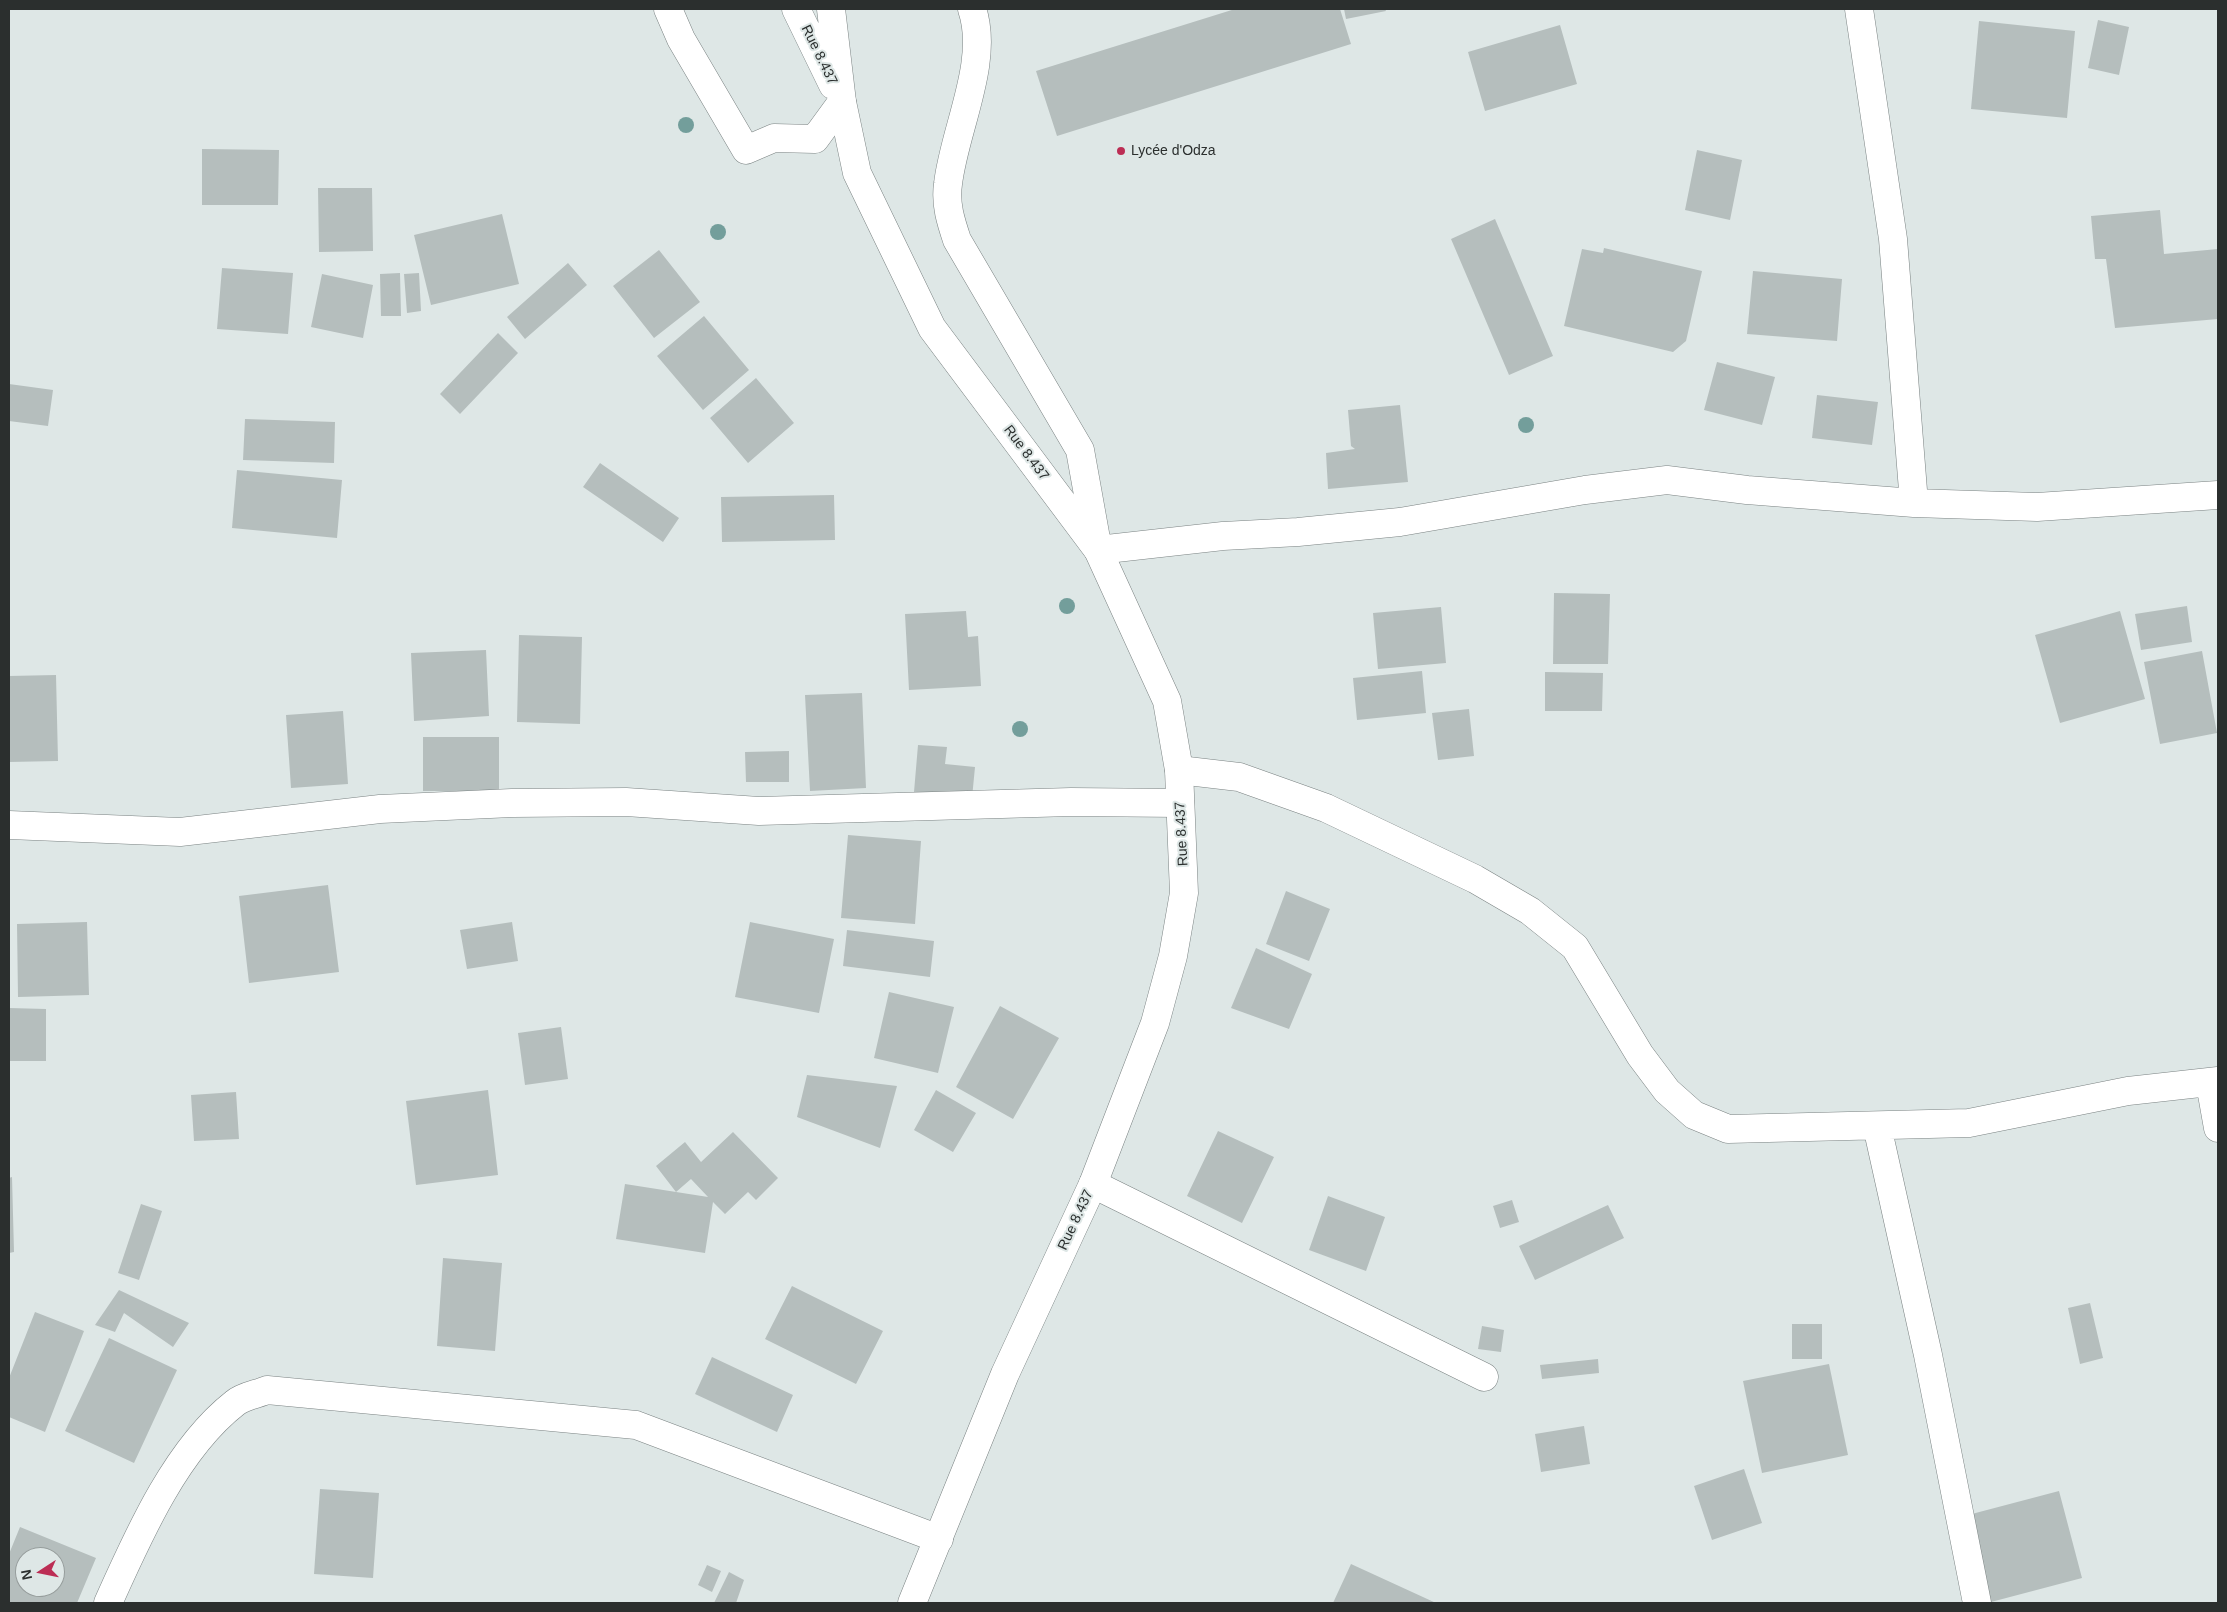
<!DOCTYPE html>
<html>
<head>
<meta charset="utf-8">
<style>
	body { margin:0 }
	#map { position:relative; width:2227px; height:1612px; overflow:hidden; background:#dee7e6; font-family:Helvetica,sans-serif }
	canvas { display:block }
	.frame { position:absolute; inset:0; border:10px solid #2b2f2e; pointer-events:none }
	.north { position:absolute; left:15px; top:1547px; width:50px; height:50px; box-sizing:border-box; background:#dee7e6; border:1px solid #969d9c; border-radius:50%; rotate:259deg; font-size:14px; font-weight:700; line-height:20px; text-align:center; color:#2b2f2e }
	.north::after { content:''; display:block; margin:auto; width:18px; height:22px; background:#bc2d54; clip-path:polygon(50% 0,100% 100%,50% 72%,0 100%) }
</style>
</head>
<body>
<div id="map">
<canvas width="2227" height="1612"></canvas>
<div class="frame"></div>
<div class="north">N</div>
</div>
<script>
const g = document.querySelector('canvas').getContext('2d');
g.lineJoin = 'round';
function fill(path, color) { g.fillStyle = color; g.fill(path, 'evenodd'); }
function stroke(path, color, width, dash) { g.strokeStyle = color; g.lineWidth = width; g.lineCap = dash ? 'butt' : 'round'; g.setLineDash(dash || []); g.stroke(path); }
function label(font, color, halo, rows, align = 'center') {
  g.font = font + ' Helvetica,sans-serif'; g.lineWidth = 4; g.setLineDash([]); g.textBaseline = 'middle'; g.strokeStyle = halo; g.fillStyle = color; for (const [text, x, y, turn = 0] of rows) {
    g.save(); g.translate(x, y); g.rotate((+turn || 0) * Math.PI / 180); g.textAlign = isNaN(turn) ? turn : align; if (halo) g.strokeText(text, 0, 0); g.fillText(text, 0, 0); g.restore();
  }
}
const building = new Path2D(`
	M1235,9H1340L1351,44L1057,136L1036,71Z
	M1344,9H1385L1386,11L1346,19Z
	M2098,20L2129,27L2119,75L2088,68Z
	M1979,21L2075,31L2067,118L1971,109Z
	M1560,25L1577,84L1485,111L1468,52Z
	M202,149L279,150L278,205H202Z
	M1697,150L1742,160L1730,220L1685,210Z
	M318,188H372L373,251L319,252Z
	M2160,210L2164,254L2218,249V319L2115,328L2106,259H2095L2091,216Z
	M502,214L519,284L431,305L414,235Z
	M1495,219L1553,356L1509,375L1451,239Z
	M1604,248L1702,271L1686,341L1673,352L1564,326L1582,249L1603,253Z
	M659,250L700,302L654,338L613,286Z
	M568,263L587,285L525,339L507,317Z
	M222,268L293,273L288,334L217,329Z
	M1753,271L1842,279L1837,341L1747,334Z
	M400,273L401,316H381L380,274Z
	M419,273L421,311L407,313L404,274Z
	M322,274L373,285L363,338L311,327Z
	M704,316L749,370L703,410L657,356Z
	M498,333L518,353L460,414L440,394Z
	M1717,362L1775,377L1762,425L1704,410Z
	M756,378L794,423L748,463L710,418Z
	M9,384L53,390L48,426L9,421Z
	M1817,395L1878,402L1872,445L1812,438Z
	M1400,405L1408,482L1328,489L1326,453L1355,449L1351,446L1348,410Z
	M245,419L335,422L334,463L243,460Z
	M600,463L679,518L663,542L583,487Z
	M237,470L342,480L337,538L232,528Z
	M834,495L835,540L722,542L721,497Z
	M1554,593L1610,594L1608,664H1553Z
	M2187,606L2192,642L2141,650L2135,614Z
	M1441,607L1446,663L1378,669L1373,613Z
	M966,611L968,637L978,636L981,686L909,690L905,614Z
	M2120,611L2145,699L2060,723L2035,635Z
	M519,635L582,637L580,724L517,722Z
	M486,650L489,716L414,721L411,653Z
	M2202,651L2217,733L2160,744L2144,662Z
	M1422,671L1426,713L1357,720L1353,678Z
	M1545,672L1603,673L1602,711H1545Z
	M56,675L58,761L9,762V676Z
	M862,693L866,788L810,791L805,695Z
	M1469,709L1474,756L1438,760L1432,713Z
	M343,711L348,784L291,788L286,715Z
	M423,737H499V791H423Z
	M918,745L947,747L945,764L975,767L972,798L914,792Z
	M789,751V782H746L745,752Z
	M848,835L921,841L915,924L841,918Z
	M328,885L339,972L249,983L239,896Z
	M1286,891L1330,909L1309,961L1266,944Z
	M87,922L89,995L18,997L17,924Z
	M512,922L518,961L467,969L460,930Z
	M750,922L834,939L819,1013L735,997Z
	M847,930L934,941L930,977L843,966Z
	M1256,948L1312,974L1289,1029L1231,1008Z
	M889,992L954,1007L938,1073L874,1058Z
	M1000,1006L1059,1038L1013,1119L956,1087Z
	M9,1008L46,1009V1061H9Z
	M561,1027L568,1079L525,1085L518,1033Z
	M807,1075L897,1086L880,1148L797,1117Z
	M488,1090L498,1175L416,1185L406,1101Z
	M936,1090L976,1113L953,1152L914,1130Z
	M236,1092L239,1139L194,1141L191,1095Z
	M1218,1131L1274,1157L1242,1223L1187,1196Z
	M733,1132L778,1178L756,1200L748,1192L725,1214L713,1202L705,1253L616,1239L625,1184L708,1197L691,1179L676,1192L656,1166L685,1142L701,1162Z
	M12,1177L14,1252L9,1253V1178Z
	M1328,1196L1385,1217L1366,1271L1309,1250Z
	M1512,1200L1519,1222L1500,1228L1493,1206Z
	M141,1204L162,1211L139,1280L118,1273Z
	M1608,1205L1624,1238L1535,1280L1519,1246Z
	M443,1258L502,1263L495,1351L437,1346Z
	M792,1286L883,1331L856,1384L765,1339Z
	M119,1290L189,1323L173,1347L124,1313L115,1332L95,1325Z
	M2090,1303L2103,1358L2080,1364L2068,1308Z
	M35,1312L84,1331L45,1432L9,1417V1378Z
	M1792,1324H1822V1359H1792Z
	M1482,1326L1504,1330L1501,1352L1478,1349Z
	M109,1338L177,1370L134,1463L65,1431Z
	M712,1357L793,1395L777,1432L695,1394Z
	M1598,1359L1599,1373L1542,1379L1540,1365Z
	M1829,1364L1848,1455L1762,1473L1743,1381Z
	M1584,1426L1590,1464L1541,1472L1535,1434Z
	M1744,1469L1762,1523L1712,1540L1694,1486Z
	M320,1489L379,1493L373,1578L314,1574Z
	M2059,1491L2082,1578L1991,1602L1968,1515Z
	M20,1527L96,1558L77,1603H9V1554ZM25,1557H55V1587H25Z
	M1351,1564L1436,1603H1333Z
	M707,1565L721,1571L712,1592L698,1585Z
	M729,1572L744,1580L736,1603H714Z`);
const minor = new Path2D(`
	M668,9L681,39L746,150L774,138L815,139L842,102
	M972,9C990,62 954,130 948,184C945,204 951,222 957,240L1080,450L1098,550L1223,536L1298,532L1400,522L1585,490L1667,480L1747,490L1914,503L2037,507L2218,495
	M1859,9L1893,239L1914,503
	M1179,770L1239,777L1326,808L1475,879L1530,911L1575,947L1640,1055L1667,1091L1694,1115L1728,1129L1969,1123L2128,1091L2218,1081
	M9,825L180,832L380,809L512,803L626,802L759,811L1071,802L1180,803
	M2210,1083L2218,1128
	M1877,1126L1928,1355L1977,1603
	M1093,1184L1484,1377
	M108,1603C138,1536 176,1449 235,1403C243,1396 258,1394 267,1390L636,1425L939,1539`);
const major = new Path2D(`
	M796,9L833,85
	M831,9L842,102L857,173L932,328L1098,550L1167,701L1179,770L1184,893L1173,956L1155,1023L1093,1184L1005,1374L912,1603`);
const trees = [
	[686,125],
	[718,232],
	[1526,425],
	[1067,606],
	[1020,729]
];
const markers = [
	[1121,151,5,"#bc2d54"]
];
const streetNames = [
	["Rue 8.437",819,55,64],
	["Rue 8.437",1026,453,53],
	["Rue 8.437",1182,834,-93],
	["Rue 8.437",1076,1220,-65]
];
const poiNames = [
	["Lycée d'Odza",1131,151]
];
fill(building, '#b5bebd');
stroke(minor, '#7a8282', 29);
stroke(major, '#7a8282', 29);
stroke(minor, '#fff', 28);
stroke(major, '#fff', 28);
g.fillStyle = '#739e9b';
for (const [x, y] of trees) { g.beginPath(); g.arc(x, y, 8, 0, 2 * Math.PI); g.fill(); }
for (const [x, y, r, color] of markers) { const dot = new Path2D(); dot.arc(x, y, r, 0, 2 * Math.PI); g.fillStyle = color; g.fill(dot); stroke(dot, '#dee7e6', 2); }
label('14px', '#2b2f2e', '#dee7e6', streetNames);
label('14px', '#2b2f2e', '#dee7e6', poiNames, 'left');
</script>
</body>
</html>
